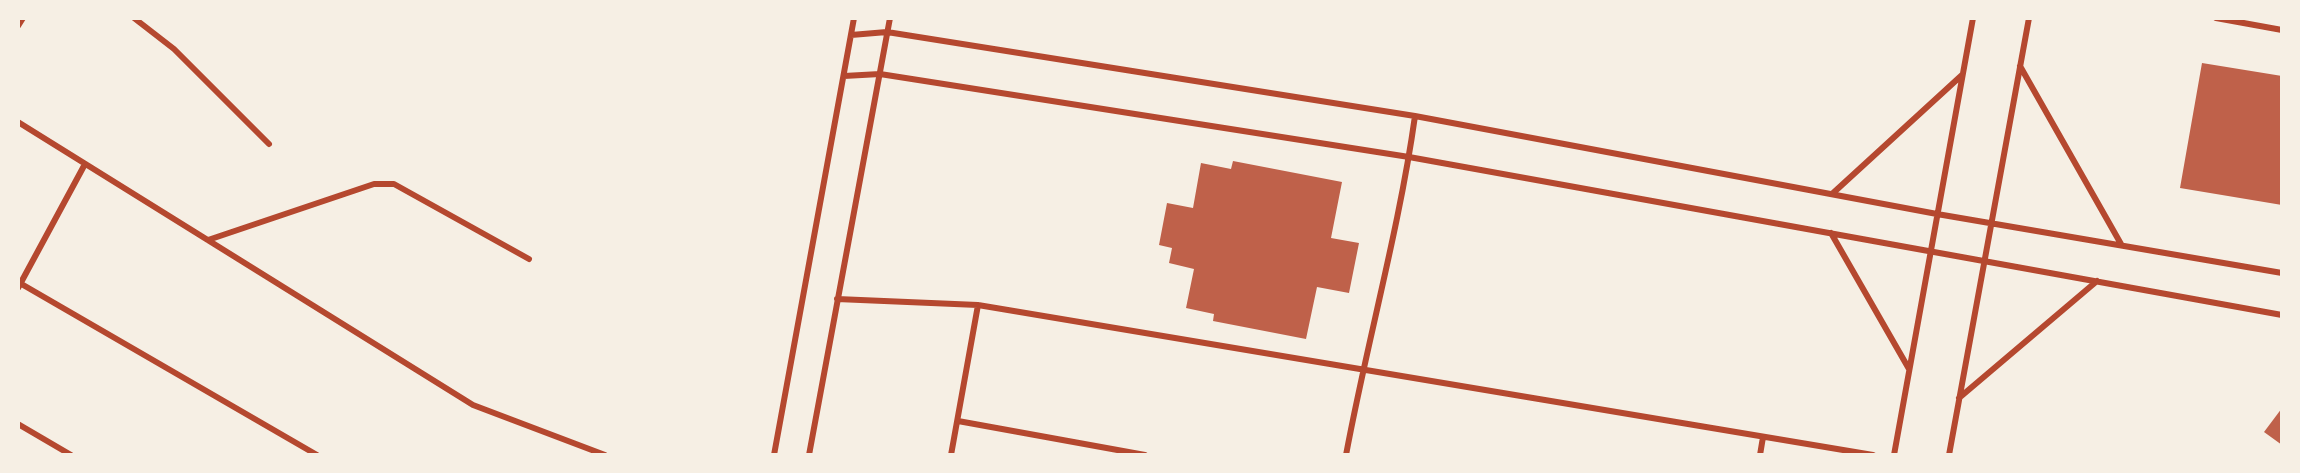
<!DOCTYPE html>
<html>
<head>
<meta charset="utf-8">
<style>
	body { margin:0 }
	#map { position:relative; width:2300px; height:473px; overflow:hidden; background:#f6efe4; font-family:"DejaVu Sans",sans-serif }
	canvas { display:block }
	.frame { position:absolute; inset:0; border:20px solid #f6efe4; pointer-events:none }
</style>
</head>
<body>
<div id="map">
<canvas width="2300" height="473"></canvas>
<div class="frame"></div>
</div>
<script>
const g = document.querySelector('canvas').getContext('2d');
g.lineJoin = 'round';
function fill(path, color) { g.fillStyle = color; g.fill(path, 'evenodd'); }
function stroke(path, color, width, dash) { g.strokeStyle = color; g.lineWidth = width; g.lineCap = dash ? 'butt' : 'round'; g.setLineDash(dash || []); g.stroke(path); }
const building = new Path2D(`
	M2202,63L2282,76V205L2180,188Z
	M1233,161L1342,182L1331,238L1359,243L1349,293L1317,287L1306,339L1213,321L1214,314L1186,308L1194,269L1169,263L1172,248L1159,245L1167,203L1193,208L1201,163L1231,169Z
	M2282,408V445L2264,432Z`);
const minor = new Path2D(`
	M134,18L174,49L269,144
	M2216,18L2282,30
	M18,26L23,18
	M851,35L887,32L1415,116L1937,214L2282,273
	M2020,66L2121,244
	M844,76L880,74L1409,157L2282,315
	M18,122L473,405L605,455
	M1832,194L1962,75
	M1831,233L1909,369
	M208,240L374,184H394L529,259
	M18,282L317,455
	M18,288L85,164
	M837,299L978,305L1873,455
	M1959,398L2097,281
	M958,421L1145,455
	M18,424L71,455
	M774,455L854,18
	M809,455L890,18
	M951,455L978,305
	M1346,455C1367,342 1399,230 1415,116
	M1760,455L1763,437
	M1894,455L1973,18
	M1949,455L2029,18`);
fill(building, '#bf614a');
stroke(minor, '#b5482f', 6);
</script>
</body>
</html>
